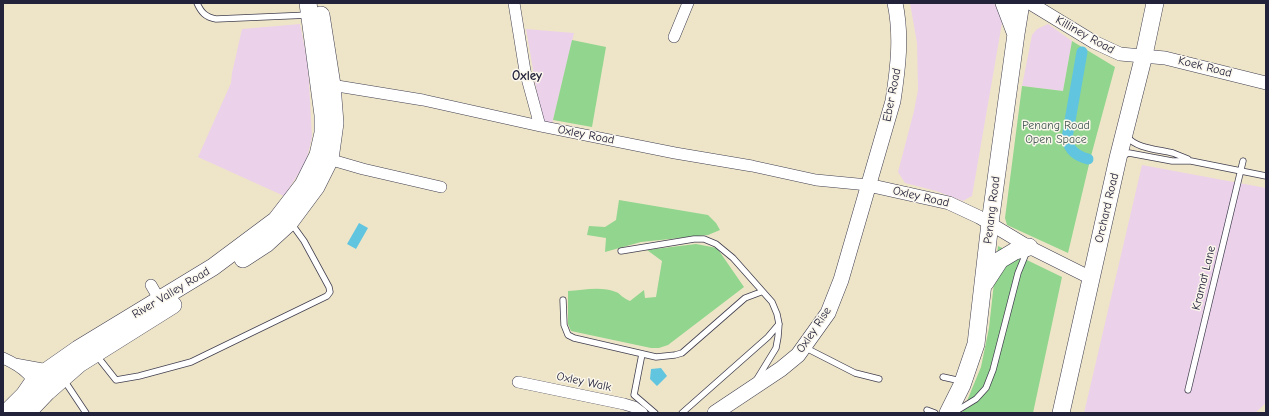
<!DOCTYPE html>
<html>
<head>
<meta charset="utf-8">
<style>
	body { margin:0 }
	#map { position:relative; width:1269px; height:416px; overflow:hidden; background:#eee5c8; font-family:"Comic Neue",sans-serif }
	canvas { display:block }
	.frame { position:absolute; inset:0; border:4px solid #22223b; pointer-events:none }
</style>
</head>
<body>
<div id="map">
<canvas width="1269" height="416"></canvas>
<div class="frame"></div>
</div>
<script>
const g = document.querySelector('canvas').getContext('2d');
g.lineJoin = 'round';
function fill(path, color) { g.fillStyle = color; g.fill(path, 'evenodd'); }
function stroke(path, color, width, dash) { g.strokeStyle = color; g.lineWidth = width; g.lineCap = dash ? 'butt' : 'round'; g.setLineDash(dash || []); g.stroke(path); }
function label(font, color, halo, rows, align = 'center') {
  g.font = font + ' "Comic Neue",sans-serif'; g.lineWidth = 3; g.setLineDash([]); g.textBaseline = 'middle'; g.strokeStyle = halo; g.fillStyle = color; for (const [text, x, y, turn = 0] of rows) {
    g.save(); g.translate(x, y); g.rotate((+turn || 0) * Math.PI / 180); g.textAlign = isNaN(turn) ? turn : align; if (halo) g.strokeText(text, 0, 0); g.fillText(text, 0, 0); g.restore();
  }
}
const built = new Path2D(`
	M910,3H993L997,7L1002,23L972,196L963,201L936,191L905,183L898,172L914,111L918,90L917,43Z
	M300,24L308,64L312,137L306,162L284,196L198,157L231,83L232,73L242,29Z
	M1048,24L1072,41L1063,91L1022,86L1032,35L1037,29Z
	M526,29L574,33L552,124L542,122Z
	M1142,165L1266,188V403L1255,413H1084Z`);
const green = new Path2D(`
	M572,40L606,47L592,127L553,120Z
	M1072,41L1115,67L1091,156L1068,253L1007,225L1005,218L1022,86L1063,91Z
	M619,200L708,215L716,223L720,230L708,235L641,242L605,252L606,238L587,235L589,226L605,227L616,220Z
	M696,244L717,248L744,287L668,345L659,348H651L571,331L568,324V291C583,290 602,286 616,292C621,294 622,298 630,301L644,290L645,298L656,297L662,261L647,250Z
	M998,246L1062,277L1033,413H962L981,367L989,328Z`);
const water = new Path2D(`
	M359,223L368,228L356,249L347,244Z
	M661,368L667,376L657,386L650,379L651,369Z`);
const canal = new Path2D(`
	M1082,52L1067,138C1069,151 1077,156 1088,159`);
const service = new Path2D(`
	M197,3C201,12 205,17 216,19L309,15
	M1126,136C1137,149 1157,149 1173,153C1178,155 1183,157 1188,159
	M1122,156L1129,153L1172,161H1191L1266,176
	M621,251L694,239H704L716,244L733,258L772,302L777,314L779,324L778,337L776,348L757,379
	M563,300L564,325L568,335L574,338L656,357L675,355L682,353L745,298L761,292
	M804,347L855,373L879,379
	M642,354L634,395L655,413
	M97,356L116,380L139,376L191,362L327,296L330,292L329,287L304,241L291,223
	M943,377L961,381
	M64,380L86,413
	M1188,390L1243,161
	M927,410L935,413
	M682,413L768,337L779,324
	M953,413L976,399L986,388L993,370L1018,273L1027,251`);
const minor = new Path2D(`
	M514,3L525,71L540,126
	M674,37L688,3
	M325,84L423,100L540,126L675,153L752,166L816,180L868,185
	M325,158L363,169L441,187
	M151,285L162,304
	M3,358C12,362 21,367 28,374C32,379 33,383 38,386
	M15,364L48,370
	M518,382L624,404L634,407L642,413`);
const tertiary = new Path2D(`
	M1030,3L1094,42L1120,54L1165,58L1266,83
	M868,185L949,203L979,217L1029,247L1091,278`);
const secondary = new Path2D(`
	M715,413L781,369L798,355L828,313L841,280L893,101C898,68 902,36 895,3`);
const primary = new Path2D(`
	M1004,3L1015,32
	M243,259L266,244L290,222L316,187L330,159L335,123L332,85L321,15
	M985,283L1000,260L1015,251L1029,247
	M6,413L24,395L33,382L48,370L78,349L213,267L276,220L303,185L318,155L323,133V115L308,3
	M27,413L47,392L79,364L173,305
	M948,413L962,385L976,344L990,223L1016,34L1021,3
	M1061,413L1118,158L1144,55L1155,3`);
const streetNames = [
	["Killiney Road",1085,35,29],
	["Koek Road",1205,67,14],
	["Eber Road",892,95,-79],
	["Oxley Road",586,135,11],
	["Oxley Road",921,197,13],
	["Orchard Road",1107,208,-77],
	["Penang Road",992,210,-83],
	["Kramat Lane",1204,278,-76],
	["River Valley Road",171,293,-31],
	["Oxley Rise",814,330,-56],
	["Oxley Walk",584,382,12]
];
const parkNames = [
	["Penang Road",1056,126],
	["Open Space",1056,140]
];
const neighbourhoodNames = [
	["Oxley",527,76]
];
fill(built, '#ecd1ea');
fill(green, '#91d58e');
fill(water, '#61c5df');
stroke(canal, '#61c5df', 11);
stroke(service, '#413f50', 7);
stroke(minor, '#413f50', 12);
stroke(tertiary, '#413f50', 14);
stroke(secondary, '#413f50', 16);
stroke(primary, '#413f50', 18);
stroke(service, '#fff', 5.5);
stroke(minor, '#fff', 11);
stroke(tertiary, '#fff', 13);
stroke(secondary, '#fff', 15);
stroke(primary, '#fff', 17);
label('12px', '#22223b', '#fbf7ec', streetNames);
label('12px', '#435854', '#fbf7ec', parkNames);
label('bold 13px', '#22223b', '#fbf7ec', neighbourhoodNames);
</script>
</body>
</html>
